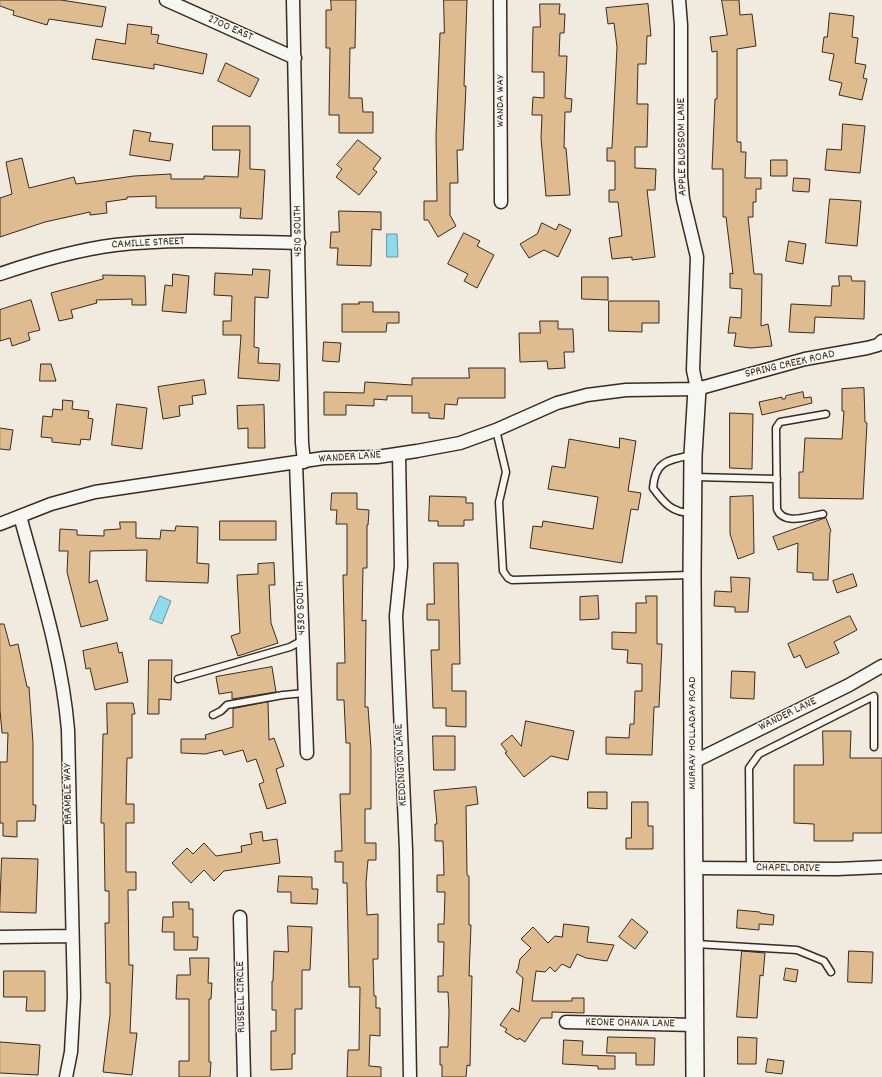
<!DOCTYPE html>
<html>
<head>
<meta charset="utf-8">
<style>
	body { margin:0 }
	canvas { display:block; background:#f1eade }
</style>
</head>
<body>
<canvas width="882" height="1077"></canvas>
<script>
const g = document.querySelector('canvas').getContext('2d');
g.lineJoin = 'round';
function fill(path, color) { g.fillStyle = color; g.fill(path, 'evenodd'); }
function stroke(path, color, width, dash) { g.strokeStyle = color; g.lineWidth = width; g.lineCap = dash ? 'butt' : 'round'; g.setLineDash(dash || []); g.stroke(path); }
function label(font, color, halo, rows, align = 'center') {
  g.font = font + ' Dekko,sans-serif'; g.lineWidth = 3; g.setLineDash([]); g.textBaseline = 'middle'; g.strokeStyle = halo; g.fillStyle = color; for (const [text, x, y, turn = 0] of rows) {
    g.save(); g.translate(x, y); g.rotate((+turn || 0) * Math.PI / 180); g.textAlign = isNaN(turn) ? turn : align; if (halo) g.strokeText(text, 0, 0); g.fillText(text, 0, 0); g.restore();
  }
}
const water = new Path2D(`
	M387,234H397L398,257H387Z
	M160,596L171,601L162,624L150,619Z`);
const building = new Path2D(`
	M0,0H61L106,7L102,27L49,19L47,25L13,15L14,11L0,6Z
	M331,0H356L355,48H350L349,98H362L363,112H373V133H339V115H329L330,48H326V10H331Z
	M444,0H467L464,86H466L463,150H457L458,183H450V215L456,226L438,237L428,220H424V201H437L436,135L440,33H444Z
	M722,0H739L740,15L752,14L756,46L737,49V142H741V152H746L745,178H761V189H756V202H753V217H748L754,274H762L761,326L768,324L772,346L751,348L734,346L736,333H728L730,317L741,318L742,289L730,288V273L733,274L726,217H723V169H712L715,99H717V51L712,52L710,37L727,35Z
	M540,4H560L559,14H565L564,33H560L559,56H567L565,98L572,99L571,112H565L564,148H566L570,195L546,196L541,138L542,115H532L533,97L544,98V72H532L533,27H540Z
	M648,4L651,36H647L646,64H638L637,104H648L647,147H635V168L656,169L655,190H647L655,257L632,260V257L612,259L609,238L622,236L618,202H609V190H615V161H607V148H612L617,47L614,23L608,24L606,8Z
	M830,13L854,16L852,37L858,38L855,63L866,65L863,78L867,79L862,100L839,95L842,83L829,80L834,54L822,52L824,37H827Z
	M128,24L152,27L151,34L159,35L157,43L207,54L203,74L154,64V69L92,59L96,39L125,44Z
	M226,63L259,79L250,97L218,81Z
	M843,124L865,126L860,173L825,170L827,149L841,150Z
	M213,126H250V169L265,170L262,219L240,218L241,208H156V196L127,197V199L106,202L107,213L90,215V212L45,222L0,237V198L12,194L6,162L22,158L29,188L74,177L76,184L134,176L171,174V179H204V176L238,177L240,150H213Z
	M134,130L151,133L149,141L173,144L170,161L130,155Z
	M358,140L381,158L373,169L377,172L359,195L336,177L342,169L337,165Z
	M771,160H787V176H771Z
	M794,178L810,179L809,192L793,191Z
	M830,199L861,201L857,246L826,243Z
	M339,211L381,212V230L372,229L371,266L337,265L338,248H330L331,232H339Z
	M542,223L556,230L559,224L571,230L558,257L544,250L529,258L520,244L537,234Z
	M464,233L480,241L477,246L494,255L477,288L464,281L468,274L448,264Z
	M789,241L806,244L803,264L786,261Z
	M253,269L270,270L268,298L255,297L254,347L259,348L258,363L280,364L279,381L238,378L241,335H223V321H231L232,296L214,295L215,273L252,275Z
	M173,274L189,276L186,313L162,311L165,285L172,286Z
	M103,275L145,276L146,305H132V299L96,300L97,303L71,310L73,318L59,321L51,293L103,279Z
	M839,276H851L852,281H865L864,319L815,317L814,333L789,332L791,304L831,306L832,286H839Z
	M582,277H608V300L582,299Z
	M31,300L40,330L28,333L30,340L12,346L10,338L0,341V310Z
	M609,301H659V323H642V332L609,331Z
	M359,302H373V312H399V323H387L386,332H342V304H359Z
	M540,321H558V329H573L574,352H564L565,368L548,369L547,361L520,362L519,333H540Z
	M324,342L341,343L339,362L323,361Z
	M41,364H51L56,381H40Z
	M469,368H505V398H458L457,405L445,404L444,419L429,418V413H412V396H387V400L374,399V406L346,405V415H324V392L364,393L365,382L412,385V378H469Z
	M204,380L206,394L192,396L193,404L179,406L180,416L163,419L158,387Z
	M864,388L865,422L867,423L863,499L799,498V472H803L805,438L842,439L844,411H842V389Z
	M803,392L804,398L811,397L812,403L762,415L759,402L782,397V399H785L786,396Z
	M63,400L73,401L72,409L89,411L88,418L93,419L90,440L81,439L80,445L52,442V438L41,437L43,416L52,417L53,409L62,410Z
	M117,404L147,408L142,449L112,445Z
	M264,405L265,448H248V428L238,429L237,406Z
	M730,413L753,414L752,469L730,468Z
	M0,428L13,430L10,450L0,449Z
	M620,438L636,441L628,491L641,493L638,510L631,509L622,563L530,548L533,526L542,527L543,521L593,529L598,497L548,489L552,466L565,468L569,439L619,448Z
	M332,493H357V509L369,510L368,525H367V568H363L362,621L366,620L365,707H368L371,749V809H365V843H376V860H368L366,883L367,915L378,914V959H373L374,996H376V1008H380V1036L370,1035L369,1066L381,1067V1077H347L348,1050H359L360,987H349L347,883H343V862H335V851H342L340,794H350V743H346L344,700H337V663H345L343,575H347V524H336L337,510H331Z
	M430,496L466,497V503H473V520H464V526H438V521H429Z
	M753,496L754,553L738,559L730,534V497Z
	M826,518L831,531L830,532L828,580H813V573L797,572L798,543L778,550L773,537Z
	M220,521H276V540H220Z
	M120,522H136V538L160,539L161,530L175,531L176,526L198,527L197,563L209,564L208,583L146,581L147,550L90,551L89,583L97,580L108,620L81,627L67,572L68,551H59L60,529L77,530V535L104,536V530L120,529Z
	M274,563L275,585H269L271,623L278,643L238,656L231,636L240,633L237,575L258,574V564Z
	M434,563H458L460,664H452V691H466V727L446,726V708H433L431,650H439V620H427V604H434Z
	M853,574L857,586L837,593L833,581Z
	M731,577L750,578L748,612H735V607L714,606L715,591L731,592Z
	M598,596L599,619L580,620V597Z
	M646,596H657V644H662L659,707H654L652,755L606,754V737L629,738L630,724H634L635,691H642V664L627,663L628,650L612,649V632L636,633V603H646Z
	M850,616L857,630L834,642L839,653L806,668L800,655L794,658L788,644Z
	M0,624H4L10,646L18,644L27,687H29L33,743V805H36L35,821H17V837L3,836V823H0V762H7L8,733H2L0,710Z
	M117,643L119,653L122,652L128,682L95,690L90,668L86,669L83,651Z
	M149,660H172L171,700L159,699V714H148Z
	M272,667L276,692L232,699V692L219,694L216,677Z
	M732,671L755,672L754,699L731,698Z
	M268,702L269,740L274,738L284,766L276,769L286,803L267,809L259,784L264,782L256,759L247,762L243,750L224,755L222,750L205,754L181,753V739H206L205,735L233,727V709Z
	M107,703H133L135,714H132V758H127L126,804H134V823H126V872H136V890H128L129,965H133L130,1033H137L132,1075L103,1072L110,1015V983H106L105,923H109V891H105L104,823H101L103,734H107Z
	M526,721L574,731L568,760L551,756L524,777L505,753L507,752L501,744L512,735L521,746Z
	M823,731H851L850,758H882V833H853V841H814V824L794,823V765H823Z
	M433,736H455V770H434Z
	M476,787L478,804L466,806L467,875L469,876V925H471L469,976H472L470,1066L467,1065L466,1077H442V1065H440V1047H448L449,1011L448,992H438V976H443L444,942H438V924H444L445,892H437V875H444L443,841H435V824H437L434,791Z
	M588,792H607V809L588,808Z
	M632,802H648V826H653V849H626V838H631Z
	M262,832L263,841L277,839L280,863L224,871L214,881L204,870L191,883L172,863L187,848L193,854L204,843L216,856L242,852L241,846L252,844L250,834Z
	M2,858L38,859L36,913L0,912Z
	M279,876L312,877V889H318L317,904L291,903V892H278Z
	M173,902H189V909H193V937H198L197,950H174V932H162L163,917H173Z
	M738,910L760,912V913L774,915L773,925L759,924V930L737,928Z
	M632,919L648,932L635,949L619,937Z
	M564,924L589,927L587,942L614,945L607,961L586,958L577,954L570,968L562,964L555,972L550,967L545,972L536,971L532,1001H572V998H584V1013L552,1012V1018H541L525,1042L519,1038L518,1040L505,1032L507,1029L500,1025L512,1008L519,1012L523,978L516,972L518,969L520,959L531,948L521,939L533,927L548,943L555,936L562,937Z
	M288,926L312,927L310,970H302V1009H295V1054H292V1069L271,1070V1031H276V1010H272V981H273L274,951L288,952Z
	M742,951L765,953L763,976L760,975L757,1018L737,1017Z
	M849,951L873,952L872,983L848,982Z
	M190,958H209L208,983H212L211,999H209V1062H211L210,1077H179V1061H189V999H176L177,975H190Z
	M786,968L798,970L796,982L784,980Z
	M4,971H45V1011H26L27,997H4Z
	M608,1037L655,1038L654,1065H636V1053H607Z
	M738,1037L757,1038L756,1064H738Z
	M564,1040L583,1041L582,1055L615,1056V1069H598V1066L563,1064Z
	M0,1042L40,1045L38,1075L0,1073Z
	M768,1059L784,1061L782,1074L766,1072Z`);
const lane = new Path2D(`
	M496,430L506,472L499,502L503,571L508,578L512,580L690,575
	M695,477L777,479
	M692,513C672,513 664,503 653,488C655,461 668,460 692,455
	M823,514C809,516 783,526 777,509L776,428L780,422L826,414
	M178,679L290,647L303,640
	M213,715L221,711L227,705L283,695L305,693
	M750,868L749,768L759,754L874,696V747
	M696,944L797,950L824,961L831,972`);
const street = new Path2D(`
	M166,0L295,58
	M293,0L302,443L304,462
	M500,0L501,202
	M679,0L681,25V177L683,199L697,257L693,370L697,389
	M0,274C38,261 76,250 115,245C176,238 238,242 299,243
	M399,454L401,566L396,616L406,850L410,1077
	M296,463L307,753
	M20,516C39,586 62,657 68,730L74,997L71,1052L66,1077
	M0,524L51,504L95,492L324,458L377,457L417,451L460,443L496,430L557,403L587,395L626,390L697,389L805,359L867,348L878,345L882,341
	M693,762L849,685L882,666
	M694,868L837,869L882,867
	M240,917L244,1077
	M0,937L71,936
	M566,1022L694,1025`);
const secondary = new Path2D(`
	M695,1077L692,575L693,455L697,389`);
const streetNames = [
	["2700 EAST",230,29,24],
	["WANDA WAY",501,101,-90],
	["APPLE BLOSSOM LANE",683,147,-91],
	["4510 SOUTH",299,231,-91],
	["CAMILLE STREET",148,244,-3],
	["SPRING CREEK ROAD",790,365,-13],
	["WANDER LANE",350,458,-4],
	["4530 SOUTH",302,608,-92],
	["WANDER LANE",788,715,-26],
	["MURRAY HOLLADAY ROAD",693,733,-90],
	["KEDDINGTON LANE",402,765,-93],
	["BRAMBLE WAY",69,794,-91],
	["CHAPEL DRIVE",788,869,1],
	["RUSSELL CIRCLE",242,997,-91],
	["KEONE OHANA LANE",630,1024,1]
];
fill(water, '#8ddbed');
stroke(water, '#6c949a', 1);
fill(building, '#dfbb90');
stroke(building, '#3b2a1e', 1);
stroke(lane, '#3b2a1e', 9);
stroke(street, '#3b2a1e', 15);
stroke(secondary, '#3b2a1e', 20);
stroke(lane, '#f6f6f2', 6);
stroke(street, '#f6f6f2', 12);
stroke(secondary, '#f6f6f2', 17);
label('12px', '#3b2a1e', '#f6f6f2', streetNames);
</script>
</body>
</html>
